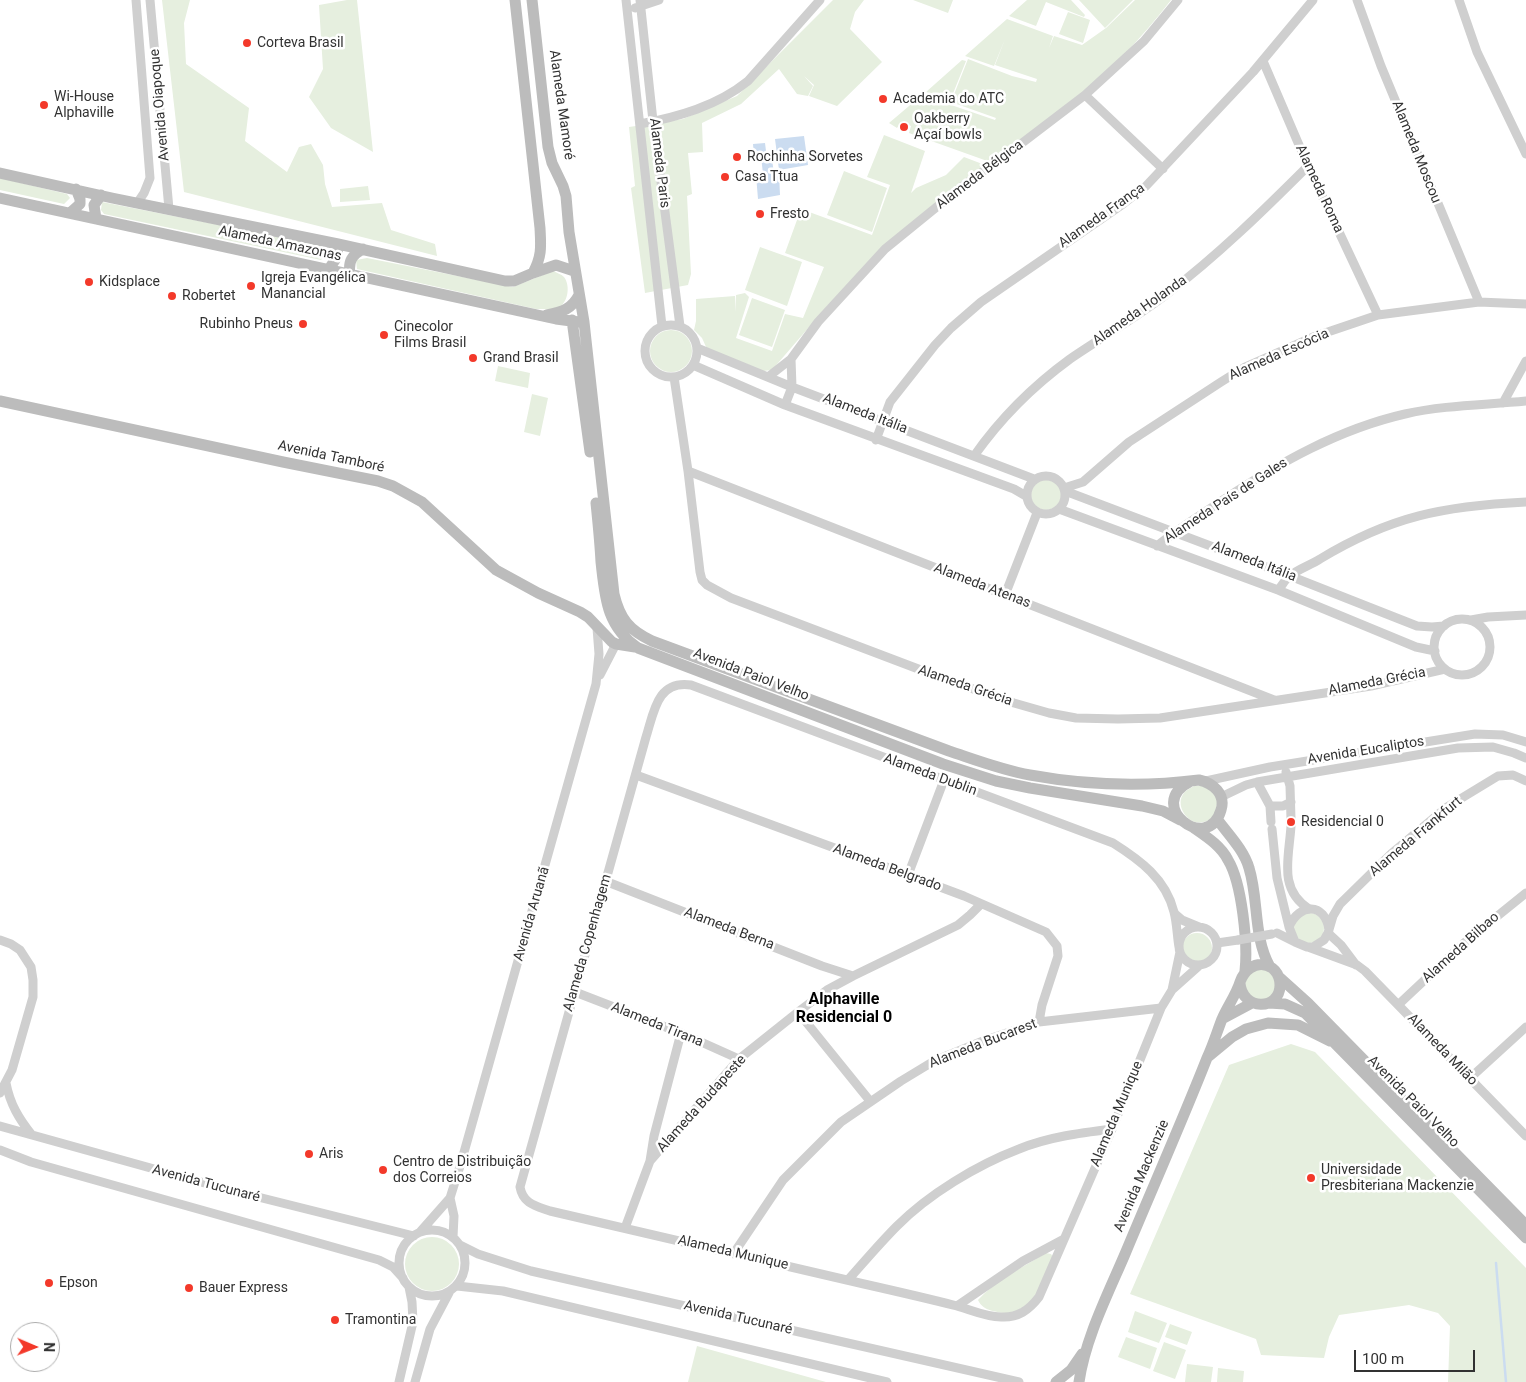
<!DOCTYPE html>
<html>
<head>
<meta charset="utf-8">
<style>
	body { margin:0 }
	#map { position:relative; width:1526px; height:1382px; overflow:hidden; background:#fff; font-family:Roboto,sans-serif }
	canvas { display:block }
	.north { position:absolute; left:10px; top:1322px; width:50px; height:50px; box-sizing:border-box; background:#fff; border:1px solid #adadad; border-radius:50%; rotate:91deg; font-size:14px; font-weight:700; line-height:20px; text-align:center; color:#323232 }
	.north::after { content:''; display:block; margin:auto; width:18px; height:22px; background:#f3392a; clip-path:polygon(50% 0,100% 100%,50% 72%,0 100%) }
	.scale { position:absolute; left:1354px; top:1350px; width:121px; height:22px; box-sizing:border-box; border:2px solid #323232; border-top:0; padding-left:6px; font-size:15px; line-height:18px; white-space:nowrap; color:#323232; -webkit-text-stroke:4px #fff; paint-order:stroke }
</style>
</head>
<body>
<div id="map">
<canvas width="1526" height="1382"></canvas>
<div class="north">N</div>
<div class="scale">100 m</div>
</div>
<script>
const g = document.querySelector('canvas').getContext('2d');
g.lineJoin = 'round';
function fill(path, color) { g.fillStyle = color; g.fill(path, 'evenodd'); }
function stroke(path, color, width, dash) { g.strokeStyle = color; g.lineWidth = width; g.lineCap = dash ? 'butt' : 'round'; g.setLineDash(dash || []); g.stroke(path); }
function label(font, color, halo, rows, align = 'center') {
  g.font = font + ' Roboto,sans-serif'; g.lineWidth = 5; g.setLineDash([]); g.textBaseline = 'middle'; g.strokeStyle = halo; g.fillStyle = color; for (const [text, x, y, turn = 0] of rows) {
    g.save(); g.translate(x, y); g.rotate((+turn || 0) * Math.PI / 180); g.textAlign = isNaN(turn) ? turn : align; if (halo) g.strokeText(text, 0, 0); g.fillText(text, 0, 0); g.restore();
  }
}
const green = new Path2D(`
	M162,0H190L184,23L186,64L249,108L245,141L287,172L299,147L311,144L323,165L325,184L332,207L382,203L391,230L435,244L437,256L184,192Z
	M347,0H357L373,152L331,128L309,97L323,69L319,5Z
	M833,0H864L855,12L850,29L882,62L837,106L809,96L814,85L804,76L813,86L808,96L797,94L779,69L741,104L702,123L703,152L688,153L692,194L687,196L691,274L688,285L645,293L631,188L635,186L629,127L683,119L737,96Z
	M913,0H953L948,13Z
	M1027,0H1071L1085,15L1084,17L1046,2L1036,26L1009,16Z
	M1079,0H1133L1105,28Z
	M1135,0H1171C1141,39 1106,76 1067,106C1042,126 1016,144 990,162L909,133L911,126L901,122L897,128L889,123L922,95L995,120L996,118L951,102L968,59L1012,76L1036,82L1037,79L995,65L1005,39L994,66L965,56L1007,19L1053,36L1049,48L1054,36L1082,45L1106,28Z
	M1068,12L1090,20L1083,43L1059,34Z
	M962,60L966,61L950,101L926,92Z
	M884,135L925,151L911,193L916,188L946,175L964,157L985,165L829,304L772,370L763,371L707,349L702,338L694,330L696,321V299L735,296L736,312V295L745,293L749,297L736,338L772,351L785,314L803,318L824,267L785,253L801,209L872,235L890,185L867,177Z
	M844,171L887,188L872,232L827,215Z
	M0,178L67,194L70,198L64,204L0,190Z
	M368,186L370,200L340,202V189Z
	M102,202L321,245L327,253L321,260L104,214L101,210Z
	M760,247L802,262L787,306L745,290Z
	M367,258L513,287L553,271C557,273 561,274 564,277C571,286 568,305 556,309C550,310 542,309 536,309L357,269L356,260Z
	M752,298L785,310L772,347L739,335Z
	M650 351a21 21 0 1 1 42 0a21 21 0 1 1-42 0Z
	M498,366L530,373L528,388L495,381Z
	M532,394L548,398L540,436L524,432Z
	M1031 495a15 15 0 1 1 30 0a15 15 0 1 1-30 0Z
	M1194,786H1206L1218,799L1214,817C1211,818 1207,822 1203,822C1188,826 1174,805 1184,793C1186,790 1191,788 1194,786Z
	M1294 928a15 15 0 1 1 30 0a15 15 0 1 1-30 0Z
	M1182 948a15 15 0 1 1 30 0a15 15 0 1 1-30 0Z
	M1262,968L1276,977L1275,994L1262,1001L1248,995C1243,976 1244,976 1262,968Z
	M1291,1044L1315,1052L1526,1268V1382H1448L1450,1326L1438,1313L1409,1305L1339,1315L1329,1337L1324,1358L1261,1355L1256,1339L1130,1294L1229,1065Z
	M405 1264a27 27 0 1 1 54 0a27 27 0 1 1-54 0Z
	M1046,1253L1051,1254L1053,1257L1036,1296L1031,1303L1010,1314C999,1312 983,1312 978,1300C996,1280 1023,1267 1046,1253Z
	M1135,1311L1167,1323L1159,1343L1128,1332Z
	M1170,1324L1192,1332L1187,1345L1165,1337Z
	M1126,1337L1157,1348L1150,1369L1118,1357Z
	M1164,1342L1186,1350L1175,1379L1153,1371Z
	M697,1346L826,1382H688Z
	M1187,1364L1213,1367L1211,1382H1185Z
	M1218,1368L1244,1371L1243,1382H1217Z`);
const water = new Path2D(`
	M804,136L808,165L779,170L775,139Z
	M765,143L767,159H772L774,174L779,173L780,195L758,199L756,175L763,174L761,156H754L753,144Z`);
const stream = new Path2D(`
	M1496,1263L1506,1382`);
const street = new Path2D(`
	M136,0L150,178L144,193L138,202
	M150,0L169,209
	M626,0L662,326
	M640,0L653,121L680,326
	M1357,0L1381,66L1479,302
	M1459,0L1477,52L1526,154
	M635,8L659,0
	M1263,61L1308,166L1378,315
	M1085,95L1163,169
	M640,124C678,117 717,106 748,81L820,0
	M645 351a26 26 0 1 1 52 0a26 26 0 1 1-52 0Z
	M697,348L792,387L1034,479
	M693,365L785,405L1014,489L1026,496
	M674,377L688,471L700,572L702,580L707,585L731,598L950,681L1014,703L1049,713L1076,718L1118,719L1160,718L1371,686L1445,669
	M768,377L791,359L818,322L885,249L960,188L1009,153L1085,95L1144,41L1178,0
	M1503,403L1526,361
	M785,405L792,387L791,359
	M876,440L890,402L935,345L951,328L981,302L1123,204L1146,186L1253,72L1313,0
	M974,456C1000,419 1033,386 1070,359C1102,337 1136,318 1167,294C1218,255 1263,211 1308,166
	M688,471L1274,700
	M1027 495a19 19 0 1 1 38 0a19 19 0 1 1-38 0Z
	M1064,488L1083,482L1129,442L1221,382L1245,367L1313,337L1378,315L1479,302L1526,304
	M1065,491L1290,576L1417,626L1432,627L1444,626
	M1059,509L1278,590L1416,647L1435,651
	M1157,546C1178,529 1201,515 1223,500C1279,463 1339,429 1405,414C1444,405 1486,405 1526,401
	M1278,590C1282,586 1285,579 1290,576C1298,569 1311,565 1320,559C1391,516 1444,506 1526,502
	M1005,595L1037,513
	M1434 647a28 28 0 1 1 56 0a28 28 0 1 1-56 0Z
	M1471,620L1488,617L1526,615
	M600,675L616,644
	M1286,772L1290,786L1291,819
	M636,775L908,875L964,896L1046,932L1057,946L1058,956L1042,1005L1039,1022
	M1206,781L1270,767L1475,734L1503,735L1526,742
	M1257,782L1270,806L1271,822
	M1221,797L1246,785L1257,782L1458,748L1493,747L1514,753L1526,758
	M1270,806H1283L1291,802
	M1291,826C1289,858 1278,889 1309,909
	M1272,829L1277,878L1289,927
	M908,875L944,780
	M605,881L822,966L853,976
	M1175,914L1182,920L1199,927
	M1179 946a19 19 0 1 1 38 0a19 19 0 1 1-38 0Z
	M1329,930C1325,902 1299,903 1289,927L1295,942L1307,947H1313L1324,940L1328,933L1333,916L1340,904L1391,854L1447,807L1498,776L1513,775L1526,781
	M1277,933L1295,942
	M1328,933L1341,945L1356,965
	M0,940L11,944L20,950L31,967L33,980V997L12,1070L0,1093
	M1217,943L1238,940
	M1179,947C1177,936 1177,923 1174,912C1166,879 1140,860 1113,843L691,685C657,680 654,712 646,737L520,1187C523,1204 536,1206 550,1211C655,1235 760,1259 864,1284C895,1291 926,1298 957,1306C971,1310 986,1317 1001,1317C1018,1318 1029,1310 1039,1297L1112,1129L1161,1008L1172,990L1200,965
	M1308,947L1357,965L1365,971L1526,1136
	M1172,990L1180,952
	M575,992L681,1033L739,1059
	M1398,1005L1464,943L1526,893
	M798,1012L870,1101
	M1469,1079L1526,1027
	M6,1083C10,1104 19,1119 32,1135
	M0,1126L226,1189L414,1236
	M0,1150L31,1162L379,1260L393,1267L403,1278
	M650,1161L654,1136L681,1033
	M450,1198L454,1216L453,1237
	M625,1228L650,1161L739,1059L798,1012L827,990L853,976L958,925L970,915L981,904
	M399 1263a33 33 0 1 1 66 0a33 33 0 1 1-66 0Z
	M420,1232L450,1198L461,1163L596,684L599,654L597,628
	M460,1245L478,1254L531,1271L1019,1382
	M734,1253L783,1180L841,1122L901,1081L934,1061L983,1041L1039,1022L1161,1008
	M848,1280C864,1262 880,1243 897,1226C929,1194 977,1165 1019,1149C1048,1137 1080,1133 1112,1129
	M457,1286L503,1291L887,1382
	M957,1306L1023,1261L1064,1239
	M399,1382L413,1322L412,1302L409,1287
	M415,1382L430,1329L449,1293`);
const secondary = new Path2D(`
	M532,0L548,147L552,163L563,186L566,196L569,232L584,322L614,594C620,619 629,630 652,641L949,751C976,760 1002,770 1030,775C1085,785 1144,787 1199,780C1213,783 1226,794 1221,810C1208,855 1143,805 1191,781
	M0,173L112,198L338,244L505,281H514L533,273C542,256 541,247 540,228L515,0
	M0,198L556,319L579,322
	M71,212L80,204V199L76,189
	M96,219L94,205L101,195
	M329,269L337,257L338,244
	M533,273L556,265L574,271
	M350,274C348,261 352,255 363,249
	M547,315C562,312 572,309 579,295
	M572,320L590,452
	M0,401L283,462L378,481L393,486L422,502L496,570L538,593L580,612L588,617L612,642L616,644L635,647
	M596,503C598,523 600,542 601,562C605,597 606,626 638,648L943,764L996,781L1030,788L1142,806L1163,811L1180,820
	M1217,819C1228,834 1244,850 1249,868C1259,900 1253,937 1270,967
	M1194,828C1207,837 1221,846 1228,860C1242,883 1248,944 1245,971
	M1278,976L1308,1003L1526,1225
	M1269,1003L1285,1004L1305,1013L1526,1238
	M1222,1019L1252,1003
	M1209,1056L1232,1037L1246,1029L1268,1023L1298,1025L1330,1041
	M1056,1382L1071,1370L1082,1354
	M1079,1382C1085,1339 1108,1294 1125,1254C1152,1189 1181,1124 1207,1058C1213,1045 1217,1032 1222,1019C1227,1007 1236,995 1240,982C1249,956 1280,961 1280,985C1280,1011 1242,1011 1240,983`);
const streetBridge = new Path2D(`
	M1238,940L1272,934`);
const markers = [
	[247,43,5,"#f3392a"],
	[883,99,5,"#f3392a"],
	[44,105,5,"#f3392a"],
	[904,127,5,"#f3392a"],
	[737,157,5,"#f3392a"],
	[725,177,5,"#f3392a"],
	[760,214,5,"#f3392a"],
	[89,282,5,"#f3392a"],
	[251,286,5,"#f3392a"],
	[172,296,5,"#f3392a"],
	[303,324,5,"#f3392a"],
	[384,335,5,"#f3392a"],
	[473,358,5,"#f3392a"],
	[1291,822,5,"#f3392a"],
	[309,1154,5,"#f3392a"],
	[383,1170,5,"#f3392a"],
	[1311,1178,5,"#f3392a"],
	[49,1283,5,"#f3392a"],
	[189,1288,5,"#f3392a"],
	[335,1320,5,"#f3392a"]
];
const poiNames = [
	["Corteva Brasil",257,43],
	["Wi-House",54,97],
	["Alphaville",54,113],
	["Academia do ATC",893,99],
	["Oakberry",914,119],
	["Açaí bowls",914,135],
	["Rochinha Sorvetes",747,157],
	["Casa Ttua",735,177],
	["Fresto",770,214],
	["Igreja Evangélica",261,278],
	["Manancial",261,294],
	["Kidsplace",99,282],
	["Robertet",182,296],
	["Rubinho Pneus",293,324,"right"],
	["Cinecolor",394,327],
	["Films Brasil",394,343],
	["Grand Brasil",483,358],
	["Residencial 0",1301,822],
	["Aris",319,1154],
	["Centro de Distribuição",393,1162],
	["dos Correios",393,1178],
	["Universidade",1321,1170],
	["Presbiteriana Mackenzie",1321,1186],
	["Epson",59,1283],
	["Bauer Express",199,1288],
	["Tramontina",345,1320]
];
const streetNames = [
	["Avenida Oiapoque",160,105,-95],
	["Alameda Mamoré",561,105,82],
	["Alameda Moscou",1416,152,68],
	["Alameda Paris",659,163,83],
	["Alameda Bélgica",980,175,-37],
	["Alameda Roma",1319,189,65],
	["Alameda França",1102,216,-35],
	["Alameda Amazonas",280,244,12],
	["Alameda Holanda",1140,311,-35],
	["Alameda Escócia",1279,355,-24],
	["Alameda Itália",865,414,21],
	["Avenida Tamboré",331,457,12],
	["Alameda País de Gales",1226,501,-33],
	["Alameda Itália",1254,562,21],
	["Alameda Atenas",982,586,21],
	["Avenida Paiol Velho",751,675,21],
	["Alameda Grécia",1377,682,-11],
	["Alameda Grécia",965,686,19],
	["Avenida Eucaliptos",1366,751,-9],
	["Alameda Dublin",930,775,20],
	["Alameda Frankfurt",1416,837,-40],
	["Alameda Belgrado",887,868,20],
	["Avenida Aruanã",532,914,-74],
	["Alameda Berna",729,929,21],
	["Alameda Copenhagem",588,943,-74],
	["Alameda Bilbao",1461,948,-42],
	["Alameda Tirana",657,1025,22],
	["Alameda Bucarest",983,1044,-21],
	["Alameda Milão",1442,1050,46],
	["Avenida Paiol Velho",1413,1102,45],
	["Alameda Budapeste",702,1104,-48],
	["Alameda Munique",1117,1114,-67],
	["Avenida Mackenzie",1142,1176,-67],
	["Avenida Tucunaré",206,1184,15],
	["Alameda Munique",733,1253,13],
	["Avenida Tucunaré",738,1318,13]
];
const quarterNames = [
	["Alphaville",844,1000],
	["Residencial 0",844,1018]
];
fill(green, '#e6efdf');
fill(water, '#cbdcf0');
stroke(stream, '#cbdcf0', 2.5);
stroke(street, '#cfcfcf', 9);
stroke(secondary, '#bcbcbc', 11);
stroke(streetBridge, '#cfcfcf', 9);
for (const [x, y, r, color] of markers) { const dot = new Path2D(); dot.arc(x, y, r, 0, 2 * Math.PI); g.fillStyle = color; g.fill(dot); stroke(dot, '#fff', 2); }
label('14px', '#323232', '#fff', poiNames, 'left');
label('14px', '#323232', '#fff', streetNames);
label('bold 16px', '#000', '#fff', quarterNames);
</script>
</body>
</html>
